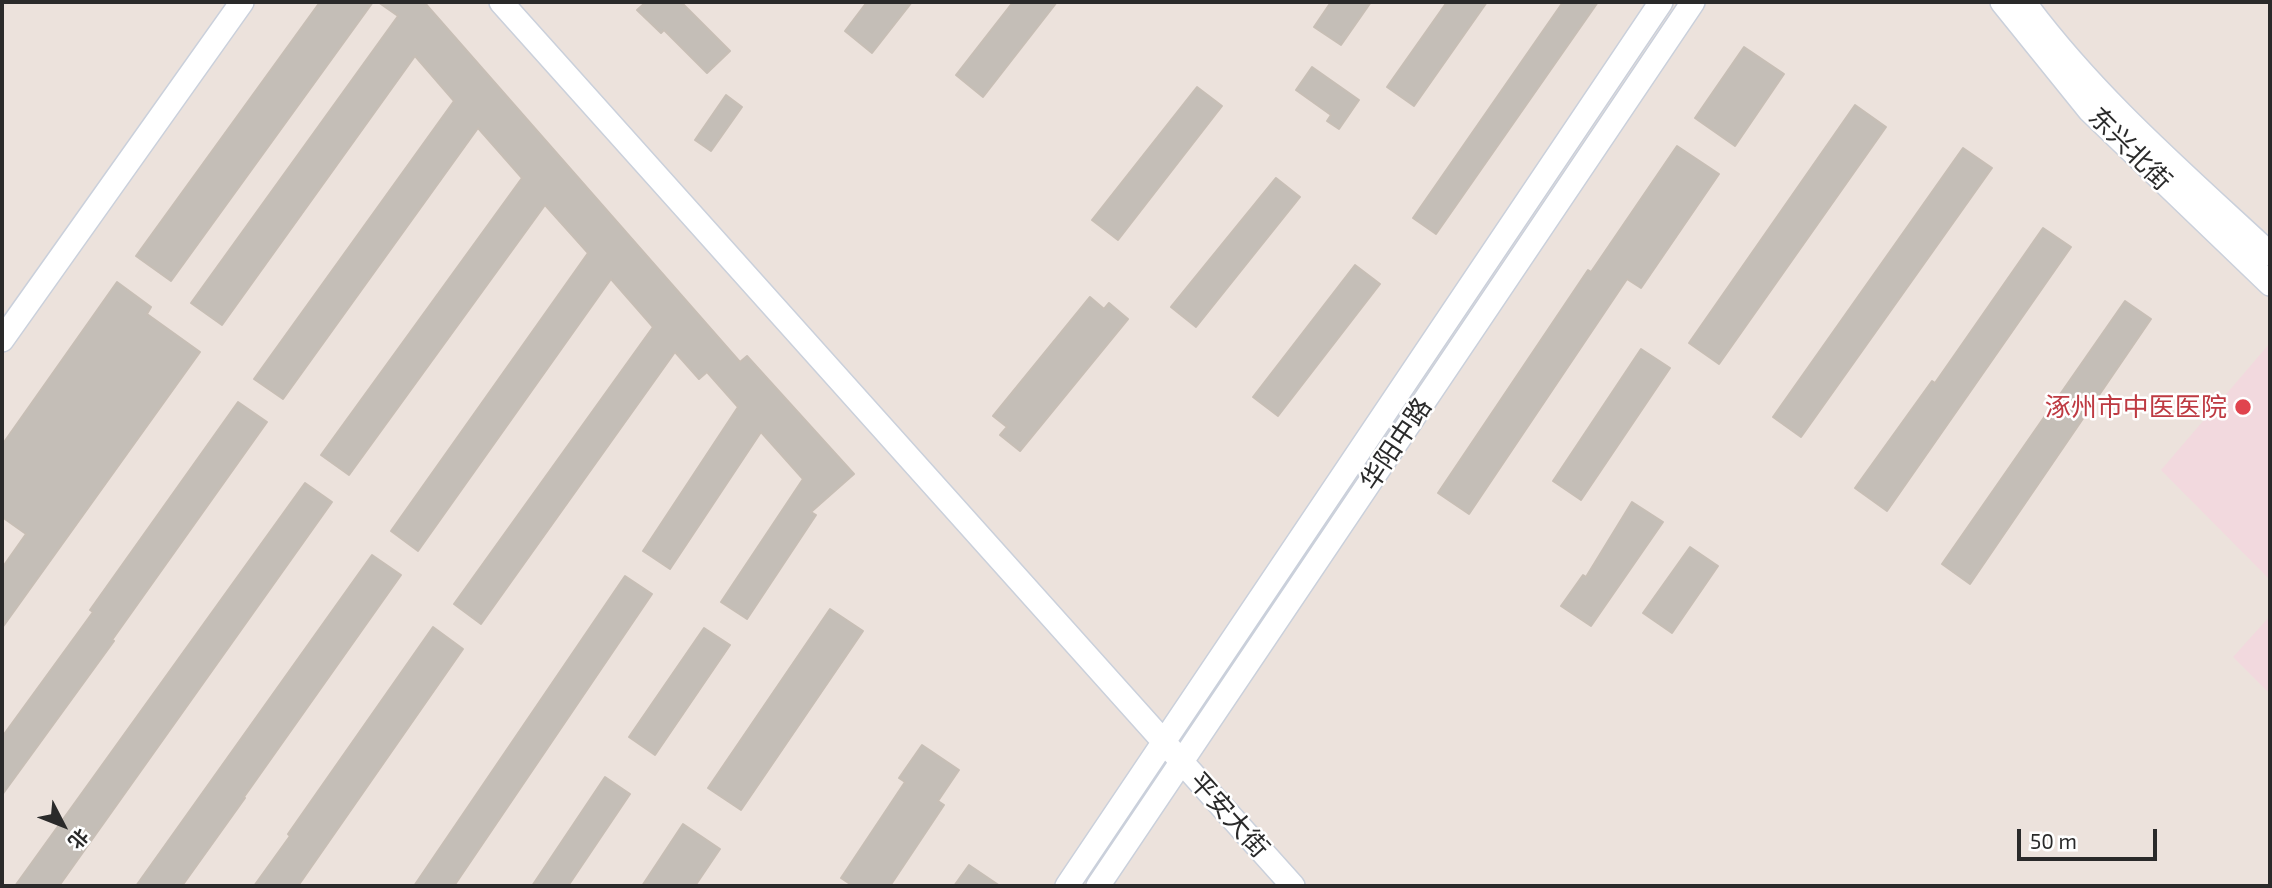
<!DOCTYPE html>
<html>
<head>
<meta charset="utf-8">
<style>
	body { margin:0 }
	#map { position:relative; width:2272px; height:888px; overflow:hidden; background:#ece2dc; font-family:"Exo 2","Noto Sans SC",sans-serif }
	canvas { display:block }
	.frame { position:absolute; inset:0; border:4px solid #2a2a2a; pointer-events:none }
	.north { position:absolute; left:28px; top:790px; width:70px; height:70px; -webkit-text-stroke:5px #fff; paint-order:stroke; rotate:132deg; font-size:19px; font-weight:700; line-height:28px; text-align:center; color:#2a2a2a }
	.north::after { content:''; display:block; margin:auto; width:24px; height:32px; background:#2a2a2a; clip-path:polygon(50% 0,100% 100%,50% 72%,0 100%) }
	.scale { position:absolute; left:2017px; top:829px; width:140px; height:32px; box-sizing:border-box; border:4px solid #2a2a2a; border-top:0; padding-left:9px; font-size:21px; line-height:24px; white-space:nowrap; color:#2a2a2a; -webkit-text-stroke:5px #fff; paint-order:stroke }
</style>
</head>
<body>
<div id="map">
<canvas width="2272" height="888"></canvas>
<div class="frame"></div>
<div class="north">北</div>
<div class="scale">50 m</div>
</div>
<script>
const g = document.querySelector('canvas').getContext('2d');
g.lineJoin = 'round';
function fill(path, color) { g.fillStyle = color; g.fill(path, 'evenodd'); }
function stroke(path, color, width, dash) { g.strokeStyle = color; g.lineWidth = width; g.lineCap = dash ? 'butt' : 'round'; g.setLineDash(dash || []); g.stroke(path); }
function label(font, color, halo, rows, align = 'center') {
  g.font = font + ' "Exo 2","Noto Sans SC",sans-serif'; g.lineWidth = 5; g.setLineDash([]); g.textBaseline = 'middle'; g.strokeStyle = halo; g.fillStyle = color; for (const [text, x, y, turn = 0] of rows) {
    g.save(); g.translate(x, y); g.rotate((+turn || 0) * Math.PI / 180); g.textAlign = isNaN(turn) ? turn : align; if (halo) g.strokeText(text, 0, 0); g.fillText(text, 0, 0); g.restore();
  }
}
const medical = new Path2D(`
	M2270,343V580L2161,470Z
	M2270,616V694L2233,657Z`);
const building = new Path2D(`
	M320,2H373L171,281L136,256Z
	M378,2H424L740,362L747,356L854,474L811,512L816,515L747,619L721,602L803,479L761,432L670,569L643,551L738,407L707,372L699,379L675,352L481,624L454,604L653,327L611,279L418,551L391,531L588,253L545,205L349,475L321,455L522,178L478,128L283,399L254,379L454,101L415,56L222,325L191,303L398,16Z
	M646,2H681L730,51L707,73L664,30L661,33L637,10Z
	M867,2H912L872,53L845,31Z
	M1013,2H1057L983,97L956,75Z
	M1331,2H1371L1341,45L1314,27Z
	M1447,2H1487L1414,106L1387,87Z
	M1563,2H1598L1436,234L1413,218Z
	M1744,47L1784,74L1735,146L1695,118Z
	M1312,67L1359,100L1339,129L1327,121L1331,115L1296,90Z
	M1197,87L1222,106L1118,240L1092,220Z
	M726,95L742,107L711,151L695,140Z
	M1855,105L1886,127L1719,364L1689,343Z
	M1677,146L1719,174L1641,288L1627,279L1469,514L1438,493L1588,270L1591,272Z
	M1963,148L1992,168L1801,437L1773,417Z
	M1276,178L1300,197L1196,327L1171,307Z
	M2043,228L2071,247L1887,511L1855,488L1932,381L1935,383Z
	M1355,265L1380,284L1278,416L1253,397Z
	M117,282L151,307L147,314L200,352L2,628V568L26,534L2,517V445Z
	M1090,297L1104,309L1109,303L1128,319L1020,451L1000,435L1007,427L993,416Z
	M2125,301L2151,319L1970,584L1942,564Z
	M1641,349L1670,368L1581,500L1553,481Z
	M238,402L267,422L112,640L114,641L2,795V737L93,612L90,610Z
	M305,483L332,502L59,886H15Z
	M1632,502L1663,522L1591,626L1561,606L1583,575L1586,577Z
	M1690,547L1718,566L1672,633L1643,613Z
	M372,555L401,575L244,797L245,798L182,886H136Z
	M625,576L652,594L454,886H414Z
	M830,609L863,631L741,810L708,788Z
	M433,627L463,649L298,886H254L290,836L288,834Z
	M704,628L730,645L655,755L629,737Z
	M922,745L959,770L938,801L944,805L890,886H853L841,878L905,782L899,778Z
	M605,777L630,794L568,886H532Z
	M683,824L720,849L695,886H642Z
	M969,865L1000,886H954Z`);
const secondary = new Path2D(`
	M501,2L1293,886
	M2002,2L2090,111L2270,284
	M2024,2C2094,97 2184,174 2270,254
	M2,340L242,2
	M1067,886L1661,2
	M1098,886L1693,2`);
const markers = [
	[2243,407,9,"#e0444e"]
];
const streetNames = [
	["东兴北街",2130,149,45],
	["华阳中路",1396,444,-56],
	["平安大街",1229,815,48]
];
const healthNames = [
	["涿州市中医医院",2227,407]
];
fill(medical, '#f2d9de');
fill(building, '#c4beb7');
stroke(building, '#c7beb5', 2);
stroke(secondary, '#cad0db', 26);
stroke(secondary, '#fff', 23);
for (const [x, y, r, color] of markers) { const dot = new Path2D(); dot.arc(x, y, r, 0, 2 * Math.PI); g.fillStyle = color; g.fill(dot); stroke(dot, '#fff', 2.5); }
label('26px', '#2a2a2a', '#fff', streetNames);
label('26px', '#be3a42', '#fff', healthNames, 'right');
</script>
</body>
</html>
